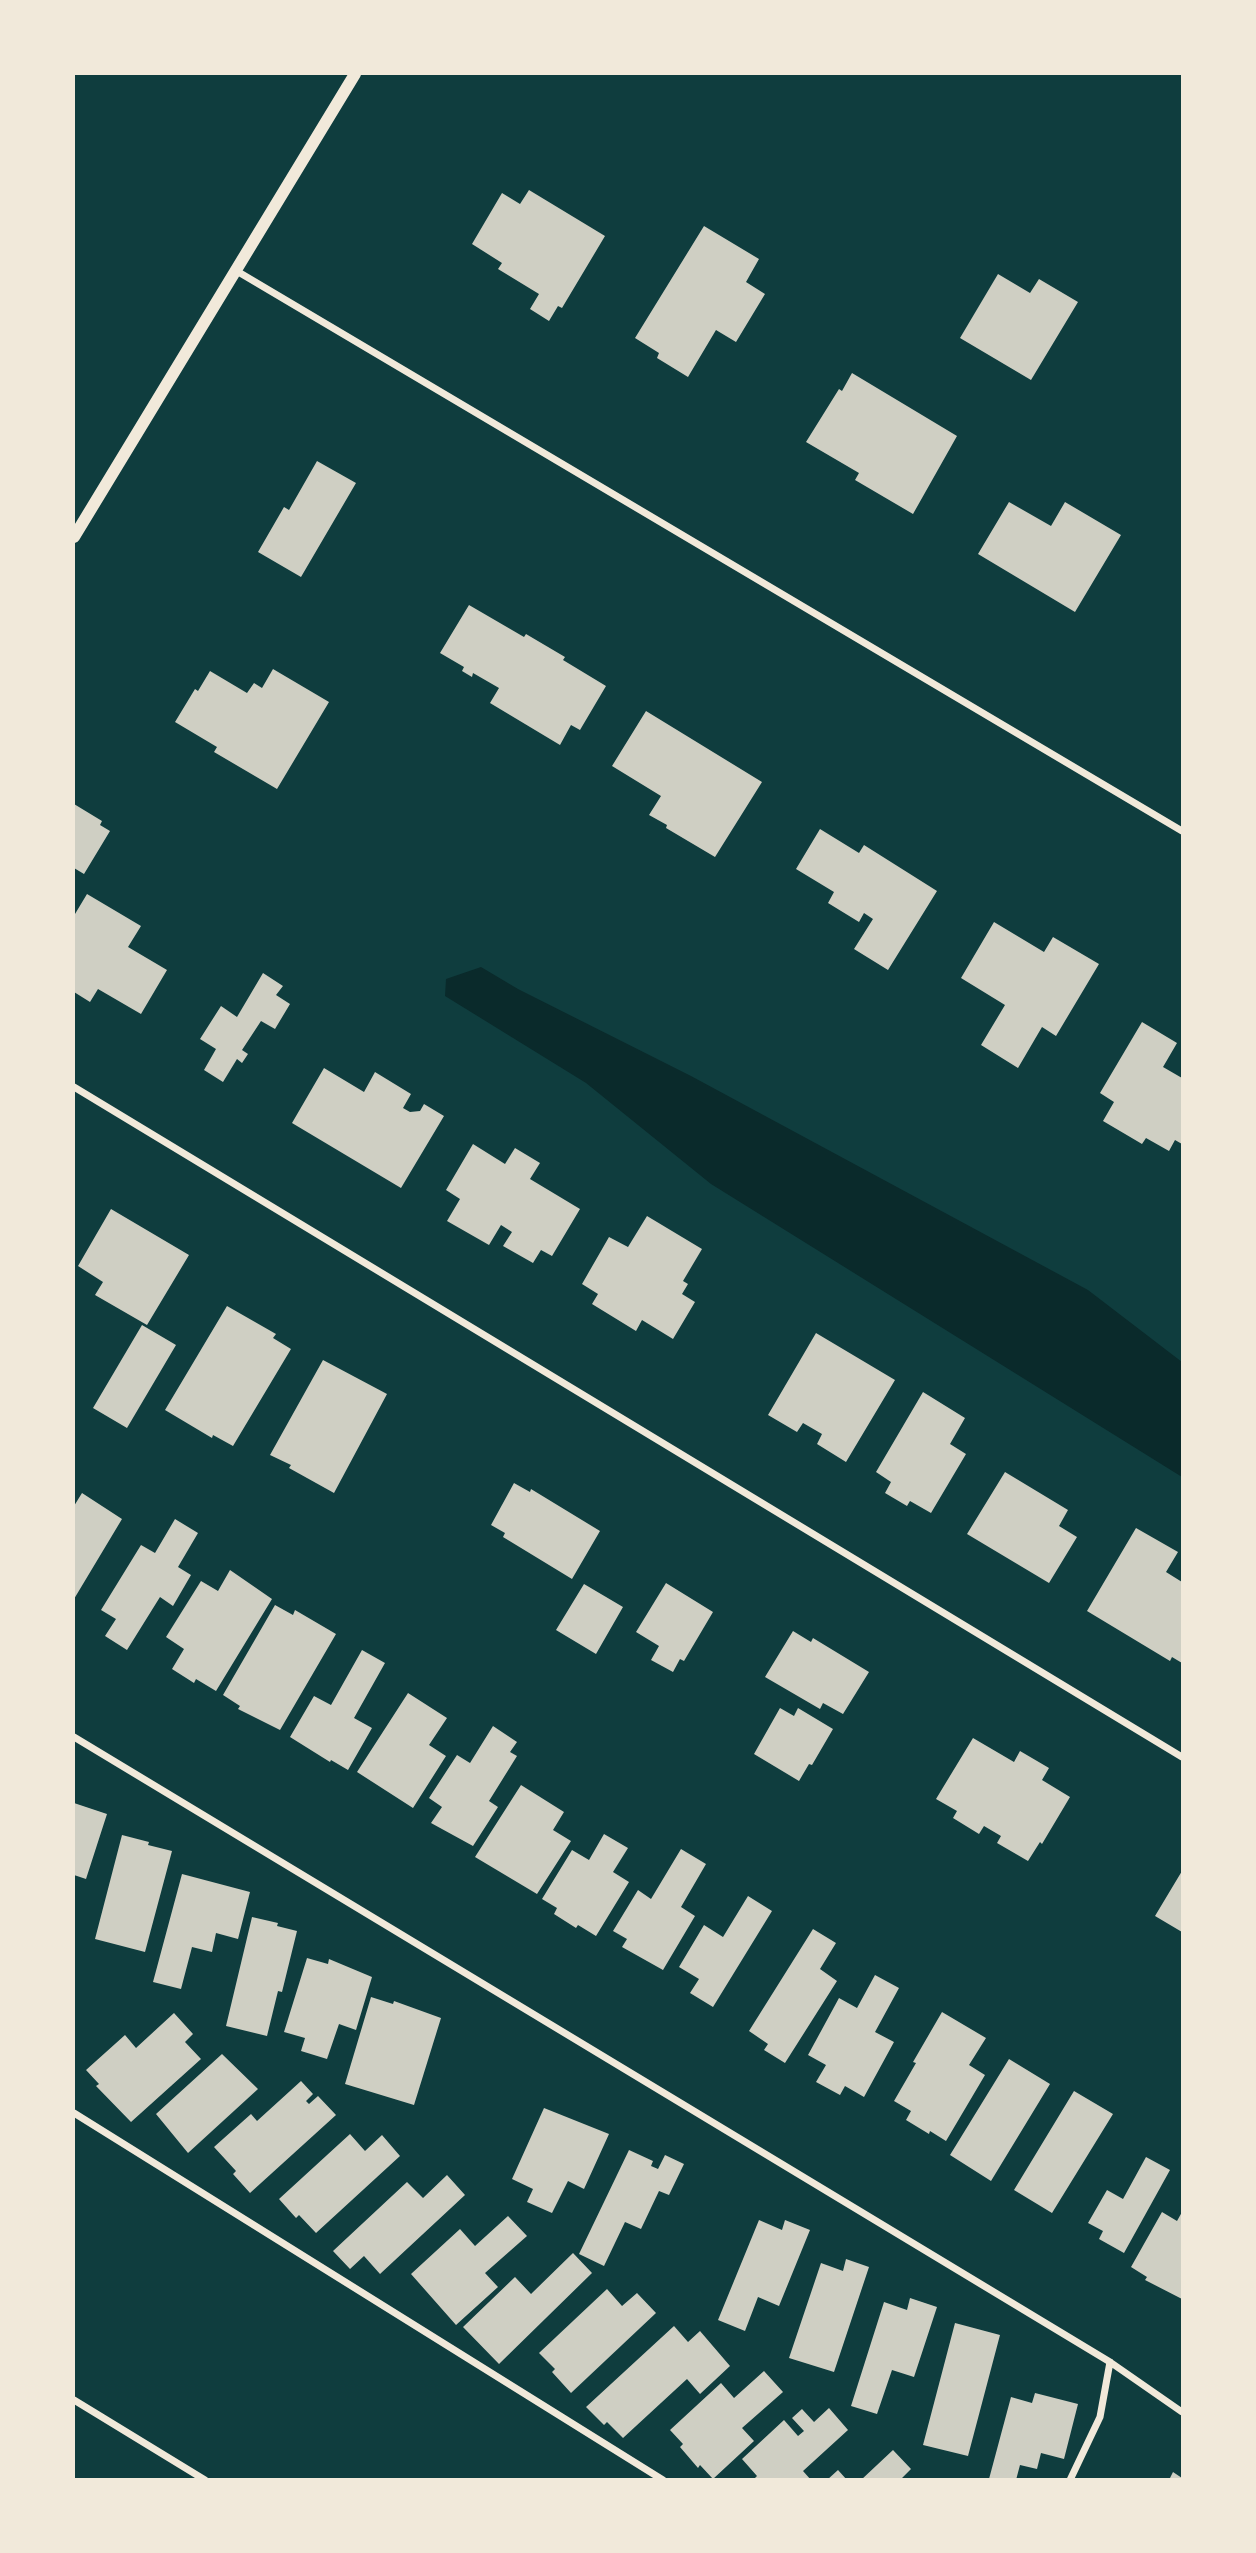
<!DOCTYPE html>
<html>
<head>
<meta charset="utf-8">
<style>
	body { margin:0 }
	#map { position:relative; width:1256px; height:2553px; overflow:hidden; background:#0f3d3e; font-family:Karla,sans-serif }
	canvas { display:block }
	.frame { position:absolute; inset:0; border:75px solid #f1e9da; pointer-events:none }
</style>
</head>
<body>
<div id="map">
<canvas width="1256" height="2553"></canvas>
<div class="frame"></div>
</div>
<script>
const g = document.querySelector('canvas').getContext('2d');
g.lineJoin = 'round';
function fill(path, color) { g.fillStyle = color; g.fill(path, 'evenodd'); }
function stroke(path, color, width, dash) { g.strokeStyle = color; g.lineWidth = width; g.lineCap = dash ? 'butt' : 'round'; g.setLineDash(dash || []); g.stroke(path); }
const water = new Path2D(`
	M481,967L518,989L691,1076L1088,1290L1182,1362V1477L711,1184L586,1083L445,996L446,979Z`);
const building = new Path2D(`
	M529,190L605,236L562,308L558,306L549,321L530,309L539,294L498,269L502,263L472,244L502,193L520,204Z
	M704,226L759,259L746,282L765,294L736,342L716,330L688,377L657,358L659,353L635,338Z
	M998,274L1030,293L1039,279L1078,302L1031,380L960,338Z
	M852,373L957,436L913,514L855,480L859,473L806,442L839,389L842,391Z
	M317,461L356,483L301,577L258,552L284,507L289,510Z
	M1009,502L1051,526L1065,502L1121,535L1075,612L978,554Z
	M469,605L524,637L526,634L565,657L563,660L606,686L580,730L571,725L560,745L490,703L499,688L473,673L472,677L462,671L464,667L440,653Z
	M273,669L329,702L277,789L214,752L217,747L175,722L195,689L198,691L210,671L247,693L254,683L262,688Z
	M646,711L762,782L715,857L666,828L667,825L649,815L661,796L612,766Z
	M74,804L102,821L100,825L110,831L84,874L74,868Z
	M820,829L859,853L864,845L937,891L888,970L854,949L873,919L864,913L859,922L828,903L834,892L796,869Z
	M87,894L141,926L128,947L167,970L141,1014L98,989L90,1002L74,992V913L75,914Z
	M994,922L1044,952L1053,937L1099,964L1056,1036L1042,1027L1018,1068L981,1045L1005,1005L961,978Z
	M263,973L283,986L276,995L290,1004L275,1029L261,1021L242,1050L248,1054L242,1063L237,1059L223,1082L204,1070L216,1049L200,1039L221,1006L237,1017Z
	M1142,1022L1177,1043L1163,1067L1182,1078V1144L1175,1140L1169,1151L1146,1138L1142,1144L1103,1121L1114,1102L1100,1093Z
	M324,1068L364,1092L375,1072L411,1094L403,1108L410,1112L420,1111L424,1104L444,1116L401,1188L292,1123Z
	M473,1144L505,1164L515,1148L540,1163L530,1179L580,1209L552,1256L541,1250L533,1263L503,1246L512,1232L501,1225L489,1245L447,1221L460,1199L446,1190Z
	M111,1209L189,1255L147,1325L95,1295L103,1282L78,1266Z
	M647,1216L702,1249L683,1281L688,1284L682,1294L695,1302L673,1339L642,1320L636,1331L592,1304L598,1294L582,1284L609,1237L628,1247Z
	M227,1306L276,1334L273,1338L291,1349L233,1446L213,1435L212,1438L165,1410Z
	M142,1325L176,1345L127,1428L93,1408Z
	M816,1333L895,1380L846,1462L817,1444L822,1434L803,1423L797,1432L768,1415Z
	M323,1360L387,1394L334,1493L289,1468L291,1465L270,1455Z
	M923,1392L965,1418L950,1444L966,1454L931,1513L910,1501L907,1506L885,1493L891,1482L876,1472Z
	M1005,1472L1068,1510L1059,1526L1077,1537L1049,1583L967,1534Z
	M514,1483L530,1492L531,1489L600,1531L572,1579L503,1537L505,1533L491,1525Z
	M82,1493L122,1519L74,1599V1506Z
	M175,1519L198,1533L178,1567L191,1575L173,1606L160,1597L127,1650L105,1636L116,1619L101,1610L141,1545L155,1553Z
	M1136,1528L1178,1552L1166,1572L1182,1582V1663L1172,1657L1170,1661L1087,1611Z
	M230,1570L272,1599L216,1691L196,1679L194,1683L172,1669L184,1649L166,1637L201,1581L218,1591Z
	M666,1583L713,1612L684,1661L680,1659L673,1672L651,1660L659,1646L636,1632Z
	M584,1584L623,1607L596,1654L556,1630Z
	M275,1605L293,1615L295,1610L336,1634L280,1730L238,1709L240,1706L223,1695Z
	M793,1631L811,1642L813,1638L869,1672L843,1714L823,1703L820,1709L765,1677Z
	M362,1650L385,1663L354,1718L372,1728L348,1770L331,1760L330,1762L290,1737L314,1696L331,1705Z
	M408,1693L447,1718L429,1745L446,1756L413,1808L357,1772Z
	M780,1708L794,1716L798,1708L833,1729L812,1765L809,1764L799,1781L754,1754Z
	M493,1726L517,1742L510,1752L517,1756L489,1801L498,1807L473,1846L431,1823L442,1807L429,1798L457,1755L470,1763Z
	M973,1738L1014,1762L1020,1751L1049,1768L1042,1780L1070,1797L1042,1844L1040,1842L1028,1861L997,1843L1001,1836L984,1826L979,1834L953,1818L957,1811L936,1799Z
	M521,1785L564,1812L553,1830L571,1841L537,1894L475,1857Z
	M74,1803L107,1814L86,1879L74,1875Z
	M604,1834L628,1848L613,1872L629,1882L596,1936L578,1925L576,1928L554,1914L557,1908L542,1899L572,1850L589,1860Z
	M122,1835L149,1842L148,1845L172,1851L145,1952L95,1939Z
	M681,1849L706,1864L681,1907L695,1916L663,1970L622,1947L627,1939L613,1931L638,1890L651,1899Z
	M1182,1871V1932L1155,1916Z
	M182,1874L250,1892L238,1939L216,1933L212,1952L192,1947L181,1989L153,1982Z
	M748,1896L772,1911L713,2007L690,1993L699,1979L679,1967L704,1925L723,1937Z
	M252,1917L278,1923L277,1926L297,1931L282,1992L278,1991L267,2036L226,2026Z
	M813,1929L836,1943L820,1969L837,1981L785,2063L764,2050L768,2044L749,2031Z
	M307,1958L328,1964L329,1959L372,1977L356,2030L339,2024L327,2059L301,2051L305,2038L284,2032Z
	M875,1975L899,1988L875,2032L894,2042L864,2097L845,2086L840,2095L816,2082L826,2065L808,2055L839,1998L857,2008Z
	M371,1997L393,2004L394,2001L441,2018L414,2105L345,2084Z
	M942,2012L986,2038L969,2065L985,2075L946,2141L930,2131L929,2134L906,2120L911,2111L894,2101L916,2063L913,2062Z
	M174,2013L193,2034L185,2042L201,2059L131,2122L96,2086L99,2084L86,2070L125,2035L136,2048Z
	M222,2054L258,2089L188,2153L156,2114Z
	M1009,2059L1050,2084L991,2181L950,2155Z
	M301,2081L313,2094L306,2101L309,2104L318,2096L336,2115L250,2193L233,2174L236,2171L214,2147L251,2114L257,2121Z
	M1074,2091L1113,2114L1052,2213L1014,2190Z
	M544,2108L609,2134L584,2189L568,2181L552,2213L527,2202L533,2189L512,2179Z
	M350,2134L365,2151L382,2135L400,2156L316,2233L299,2215L296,2218L279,2199Z
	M629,2150L653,2161L651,2166L658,2169L665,2155L684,2164L669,2195L659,2191L641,2229L625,2222L604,2266L579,2254Z
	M1146,2157L1170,2170L1124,2253L1099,2239L1103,2231L1088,2223L1107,2190L1123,2199Z
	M447,2175L465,2195L380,2274L364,2256L350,2269L333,2251L407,2182L423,2198Z
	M1162,2212L1177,2221L1182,2212V2299L1145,2280L1147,2277L1131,2267Z
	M508,2216L527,2236L485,2273L498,2287L456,2325L411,2274L460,2229L475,2246Z
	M759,2220L782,2230L785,2220L810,2230L779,2306L758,2297L745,2331L718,2320Z
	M573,2253L592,2273L499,2364L463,2327L515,2277L531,2294Z
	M846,2259L869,2267L834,2372L789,2358L821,2263L843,2271Z
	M607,2289L622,2306L637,2293L656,2313L571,2393L552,2372L555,2369L539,2353Z
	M910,2298L937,2307L914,2377L892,2370L877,2414L851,2406L884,2302L907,2310Z
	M955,2323L1000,2335L968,2456L923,2445Z
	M674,2326L688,2342L700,2331L730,2366L700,2394L687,2379L623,2438L607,2422L604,2425L586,2407Z
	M764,2371L783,2392L742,2428L754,2441L713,2479L700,2465L698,2468L680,2447L683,2444L670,2430L721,2383L734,2398Z
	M1035,2393L1078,2404L1064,2459L1041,2453L1037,2469L1020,2465L1016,2480L989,2479L1011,2397L1032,2403Z
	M829,2408L848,2430L803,2471L811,2480H753L757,2476L742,2459L784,2420L798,2436L804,2431L792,2418L802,2409L814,2422Z
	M893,2450L911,2469L900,2480H861Z
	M838,2470L847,2480H827Z
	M1173,2472L1182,2478V2480H1169Z`);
const minor = new Path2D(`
	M235,270L1182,831
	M74,1087L1182,1757
	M74,1737L1110,2362L1182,2412
	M74,2113L663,2480
	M74,2400L205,2480
	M1070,2480L1100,2417L1110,2362`);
const tertiary = new Path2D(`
	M74,537L355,74`);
fill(water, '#0a2a2b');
fill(building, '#cfcfc3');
stroke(minor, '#f1e9da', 7);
stroke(tertiary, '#f1e9da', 12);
</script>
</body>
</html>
